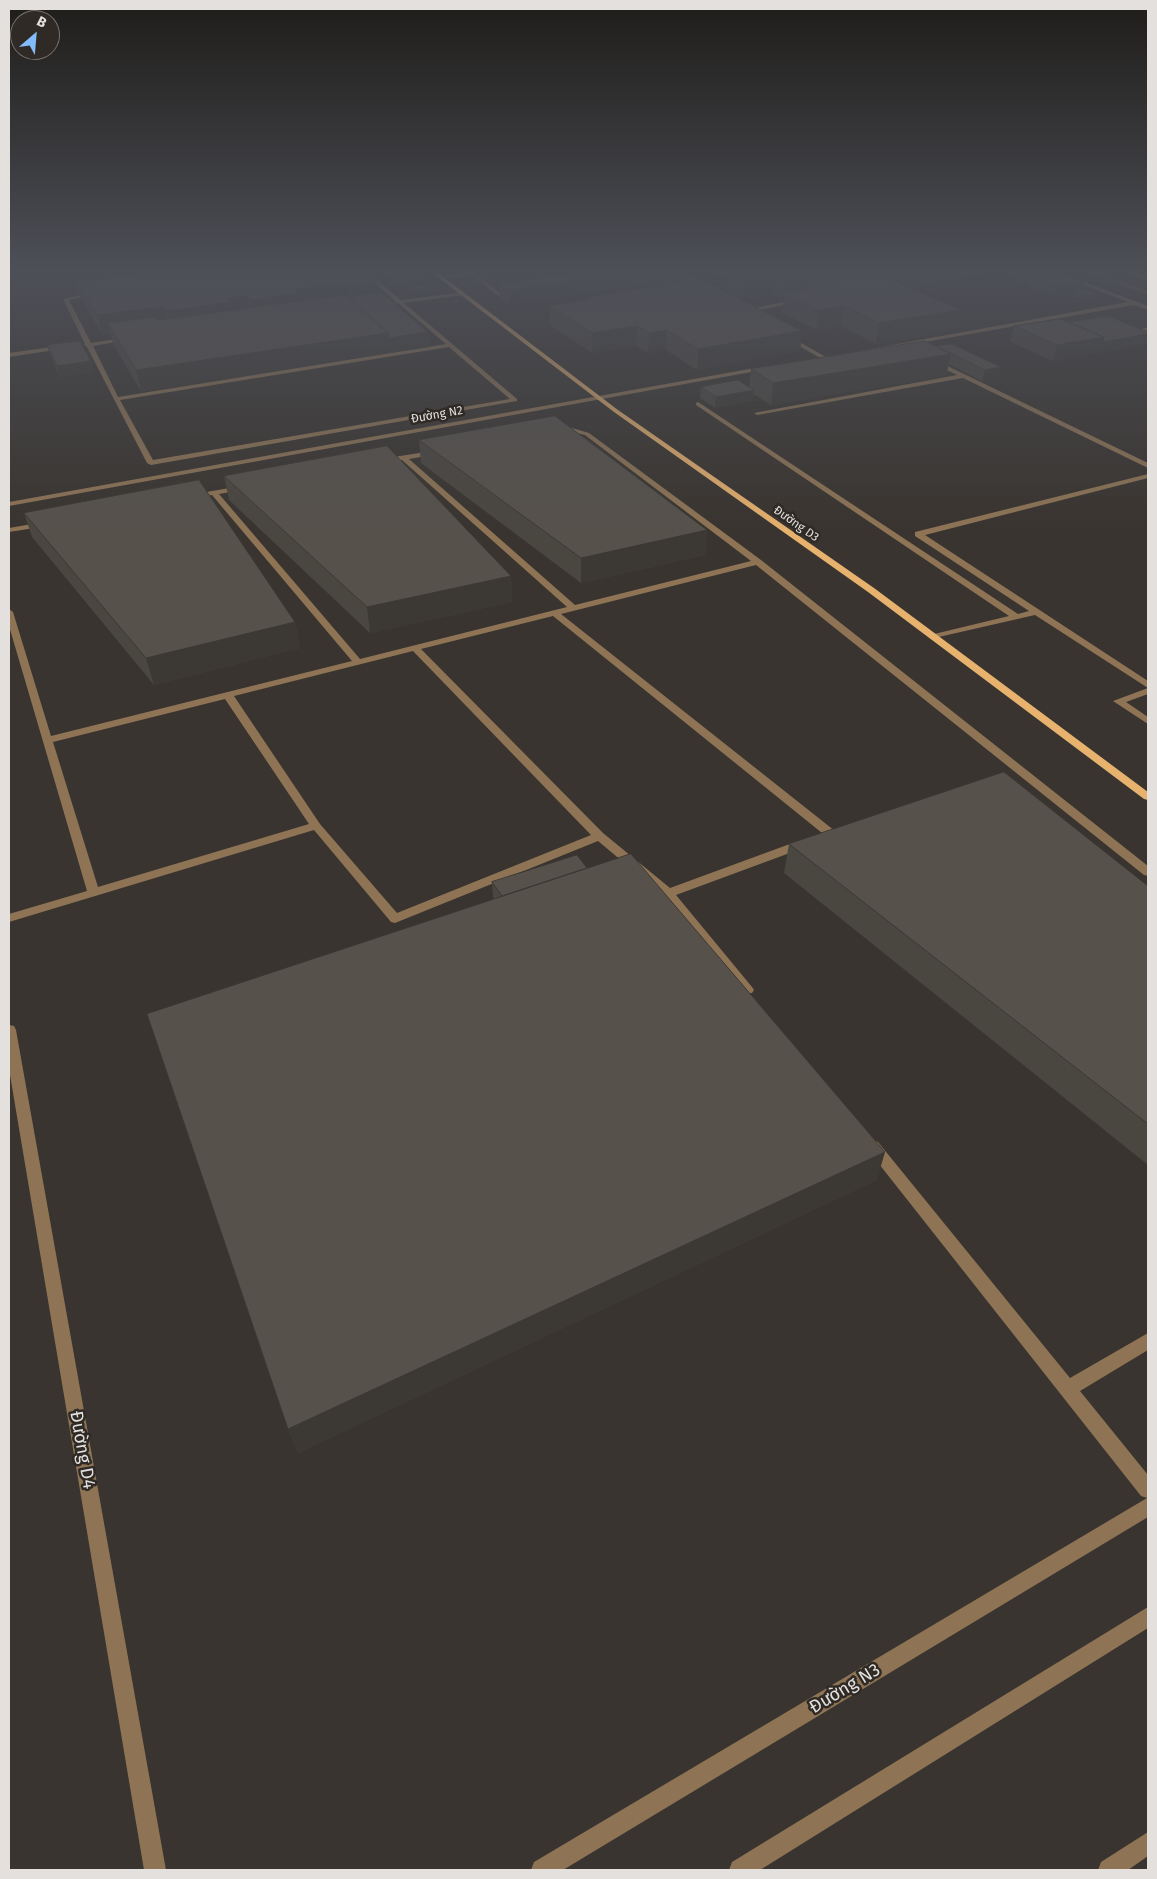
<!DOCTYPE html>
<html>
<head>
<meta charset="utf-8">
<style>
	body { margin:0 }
	#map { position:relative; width:1157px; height:1879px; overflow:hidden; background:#39342f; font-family:"Fira Sans",sans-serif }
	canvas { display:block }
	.frame { position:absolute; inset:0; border:10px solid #e3e0dd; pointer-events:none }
	.north { position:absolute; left:10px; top:10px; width:50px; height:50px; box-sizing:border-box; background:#2f2a25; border:1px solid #77736f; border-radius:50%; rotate:27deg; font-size:14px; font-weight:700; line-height:20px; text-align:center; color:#e3e0dd }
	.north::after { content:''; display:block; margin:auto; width:18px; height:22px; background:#82bcfa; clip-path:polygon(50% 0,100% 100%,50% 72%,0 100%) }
</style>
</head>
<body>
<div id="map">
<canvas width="1157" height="1879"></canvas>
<div class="frame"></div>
<div class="north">B</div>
</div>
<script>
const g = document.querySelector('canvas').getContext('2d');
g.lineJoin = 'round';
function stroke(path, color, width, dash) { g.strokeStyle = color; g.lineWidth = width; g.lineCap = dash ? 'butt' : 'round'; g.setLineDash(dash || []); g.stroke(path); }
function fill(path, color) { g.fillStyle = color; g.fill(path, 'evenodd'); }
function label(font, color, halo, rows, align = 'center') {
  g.font = font + ' "Fira Sans",sans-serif'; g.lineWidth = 5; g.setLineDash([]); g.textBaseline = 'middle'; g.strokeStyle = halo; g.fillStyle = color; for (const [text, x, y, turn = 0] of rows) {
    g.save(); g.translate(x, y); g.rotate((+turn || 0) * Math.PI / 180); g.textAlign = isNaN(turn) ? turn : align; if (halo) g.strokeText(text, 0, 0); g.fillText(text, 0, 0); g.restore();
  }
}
const stream = new Path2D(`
	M1083,269L1148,293`);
const minor = new Path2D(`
	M359,269H364L401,300L465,292L463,295L404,303L517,399V401L151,465L147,463L87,347L84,345L85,344L63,299L99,291V293L69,300L91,343L129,337L132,339L93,346L118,397L446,344L398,303H395V301ZM449,347L510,399L153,460L120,400Z
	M464,269H469L473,272L511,269L476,274L499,292L515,289L518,291L498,296L471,275L441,279L438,277L467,272Z
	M991,269H1003L985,273L982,271Z
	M1043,269H1049L1148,306V310L1134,305L857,354L854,352L1128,302Z
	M1117,269H1124L1148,277V281Z
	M800,299L802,302L741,313L738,311Z
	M1148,327V331L1128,336L1125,334Z
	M787,335L826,357L827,358L822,359L785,338Z
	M66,345L68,348L9,357V353Z
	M933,359L1148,463V468L963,378L757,415L754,413L957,375L931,362Z
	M766,366L768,369L9,506V502Z
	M698,402L1018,614L1029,611L915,536V532L1148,474V478L925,535L1148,681V688L1035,615L930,639V635L1009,616L696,405V403Z
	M558,428H572L589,433L761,560L1148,866V876L1144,875L756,565L561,614L835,831L837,834L835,837H827L553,616L421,649L603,833L670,888L798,841H806L808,844L806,847L676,895L752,987L754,990L752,993H742L664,896L598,841L395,923L391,922L314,830L9,922V914L87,891L9,626V609L13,612L51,736L352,661L212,495L192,499H189V495L247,485V489L219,494L360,659L567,607L402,460L384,463H381V459L438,450V454L409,459L575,605L751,561L585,435L572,432L556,431L555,430ZM413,651L591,835L397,913L320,824L234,696ZM225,699L309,824L98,887L53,742Z
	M44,522H47V526L9,532V528Z
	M1148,688V694L1126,702L1148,717V724L1113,701Z
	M9,1025L14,1026L16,1030L166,1870H144L9,1069Z
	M873,1140L878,1142L1070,1378L1148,1333V1350L1080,1391L1148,1475V1517L563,1870H531L534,1862L1147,1498L1141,1496L868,1150L866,1146L868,1142Z
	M1148,1607V1628L760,1870H729L732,1862Z
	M1148,1832V1856L1128,1870H1098L1101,1862Z`);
const major = new Path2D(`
	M427,269H433L618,410L874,588L1148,792V800L1144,799L868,592L614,412Z`);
const wall = new Path2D(`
	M359,269L377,293L428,332L429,347L141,391L113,344L111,334L103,335L82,301L77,282Z
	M380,269H421L422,280L398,284Z
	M609,269H678L700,280L727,292L728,280L712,272V269H985L983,274L928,283L916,278L895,281L957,330L876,344L841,326L817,330L782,312L784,298L781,299L774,295L742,300L802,331L800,351L697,370L666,350L648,353L636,346L592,353L550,325V306L589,300V297L662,286L657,283L509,305L500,299V284Z
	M1008,269H1045L1048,272L1085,282L1083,289L1096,298L1084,300L1073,296L1074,294L1056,297L1026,285L1027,283L1007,275Z
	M414,286L433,292L419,294L414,291Z
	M1068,322L1148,332V344L1053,361L1010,342L1014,326Z
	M952,344L999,378L982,381L949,364L946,375L771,405L753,394V401L715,408L700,398L701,387H749L751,369L936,346Z
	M47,345L94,372L60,377L51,356Z
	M419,440L707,530L705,555L581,583L421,463Z
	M224,476L511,576L512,602L370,633L229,500Z
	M24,513L295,622L300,648L154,685L32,537Z
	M789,844L1148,886V1165L784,873Z
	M587,868L877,1180L298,1453L288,1429L494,899L493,897L492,882Z`);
const shadedWall = new Path2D(`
	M397,269H421L422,280L398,284Z
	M657,269V283L509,305V290Z
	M839,269H877L876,280L837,286Z
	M885,269H917L916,278L883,283Z
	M930,269H985L983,274L928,283Z
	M1048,270L1046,280L1028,275L1026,283L1029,273Z
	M811,271L809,290L784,293V298L781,299L784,280L796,273Z
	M776,276L774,295L741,300L743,281Z
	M680,277L679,292L674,293L675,278Z
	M376,282L378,301L354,304L352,285Z
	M1085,282L1082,292L1075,291L1074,294L1056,297L1058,287Z
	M348,283L351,302H345L306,298L307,308L254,319L250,300L296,289Z
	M432,287L433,292L419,294L418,289Z
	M1097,293L1096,298L1084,300L1086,295Z
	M247,296L250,315L172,331L167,311L228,298Z
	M844,306L841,326L817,330L819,310Z
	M164,307L168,326L108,323L111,334L103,335L97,315Z
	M961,310L957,330L876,344L879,323Z
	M637,326L636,346L592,353V333Z
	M667,330L666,350L648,353L649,333Z
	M802,331L800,351L697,370L698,349Z
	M428,332L429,347L141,391L136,370L388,333Z
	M1148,334V344L1100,353L1103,342Z
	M1104,337L1100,353L1053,361L1057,345Z
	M951,354L946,375L771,405L773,383Z
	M91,361L94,372L60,377L57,366Z
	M1001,367L999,378L982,381L985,370Z
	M754,390L753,401L715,408L716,397Z
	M707,530L705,555L581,583V558Z
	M511,576L512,602L370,633L367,607Z
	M295,622L300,648L154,685L146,658Z
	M885,1152L877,1180L298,1453L288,1429Z`);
const building = new Path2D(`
	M183,269H359L376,282L352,285L348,283L296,289L300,293L250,300L247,296L228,298L232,302L167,311L164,307L97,315L77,282Z
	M609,269H657L509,290L500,284Z
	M657,269H678L700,280L688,282L680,277L675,278Z
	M743,269H843L865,278L882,276L961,310L879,323L844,306L819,310L784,293L836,283L811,271L796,273L804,277L784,280L776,276L743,281L729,274L749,271Z
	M1018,269H1045L1048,270L1029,273Z
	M1054,271L1085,282L1058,287L1028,275Z
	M703,280L802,331L698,349L667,330L649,333L637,326L592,333L550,306L592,299L589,297Z
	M428,284L432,287L418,289L414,286Z
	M1086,289L1097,293L1086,295L1075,291Z
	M381,292L428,332L389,338L388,333L348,297Z
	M346,295L388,333L136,370L108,323L154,317L157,320Z
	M321,296L323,298L308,300L306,298Z
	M1108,316L1148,332V334L1103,342L1104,337L1068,322Z
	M1060,319L1104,337L1057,345L1014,326Z
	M80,341L91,361L57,366L47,345Z
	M925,341L951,354L773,383L751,369Z
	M952,344L1001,367L985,370L936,346Z
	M738,380L754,390L716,397L701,387Z
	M555,416L707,530L581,558L419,440Z
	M387,446L511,576L367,607L224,476Z
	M199,480L295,622L146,658L24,513Z
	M1004,772L1148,886V1124L789,844Z
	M631,854L885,1152L288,1429L147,1014Z
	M577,855L587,868L502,896L492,882Z`);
const farStreetnames = [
	["Đường N2",437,415,-10],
	["Đường D3",796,524,35]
];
const nearStreetnames = [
	["Đường D4",82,1450,80],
	["Đường N3",845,1689,-31]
];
stroke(stream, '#6f4d22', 4.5);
fill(minor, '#8e7455');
fill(major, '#e7b16e');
fill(wall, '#4a4640');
fill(shadedWall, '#3c3934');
fill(building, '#56514b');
stroke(building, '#3c3934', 1);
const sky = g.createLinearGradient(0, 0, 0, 532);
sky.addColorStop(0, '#1f1d1a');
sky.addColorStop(0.51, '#4e5058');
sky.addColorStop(1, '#4e505800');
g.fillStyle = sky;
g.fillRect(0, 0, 1157, 532);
label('12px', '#e3e0dd', '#2f2a25', farStreetnames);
label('18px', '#e3e0dd', '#2f2a25', nearStreetnames);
</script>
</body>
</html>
